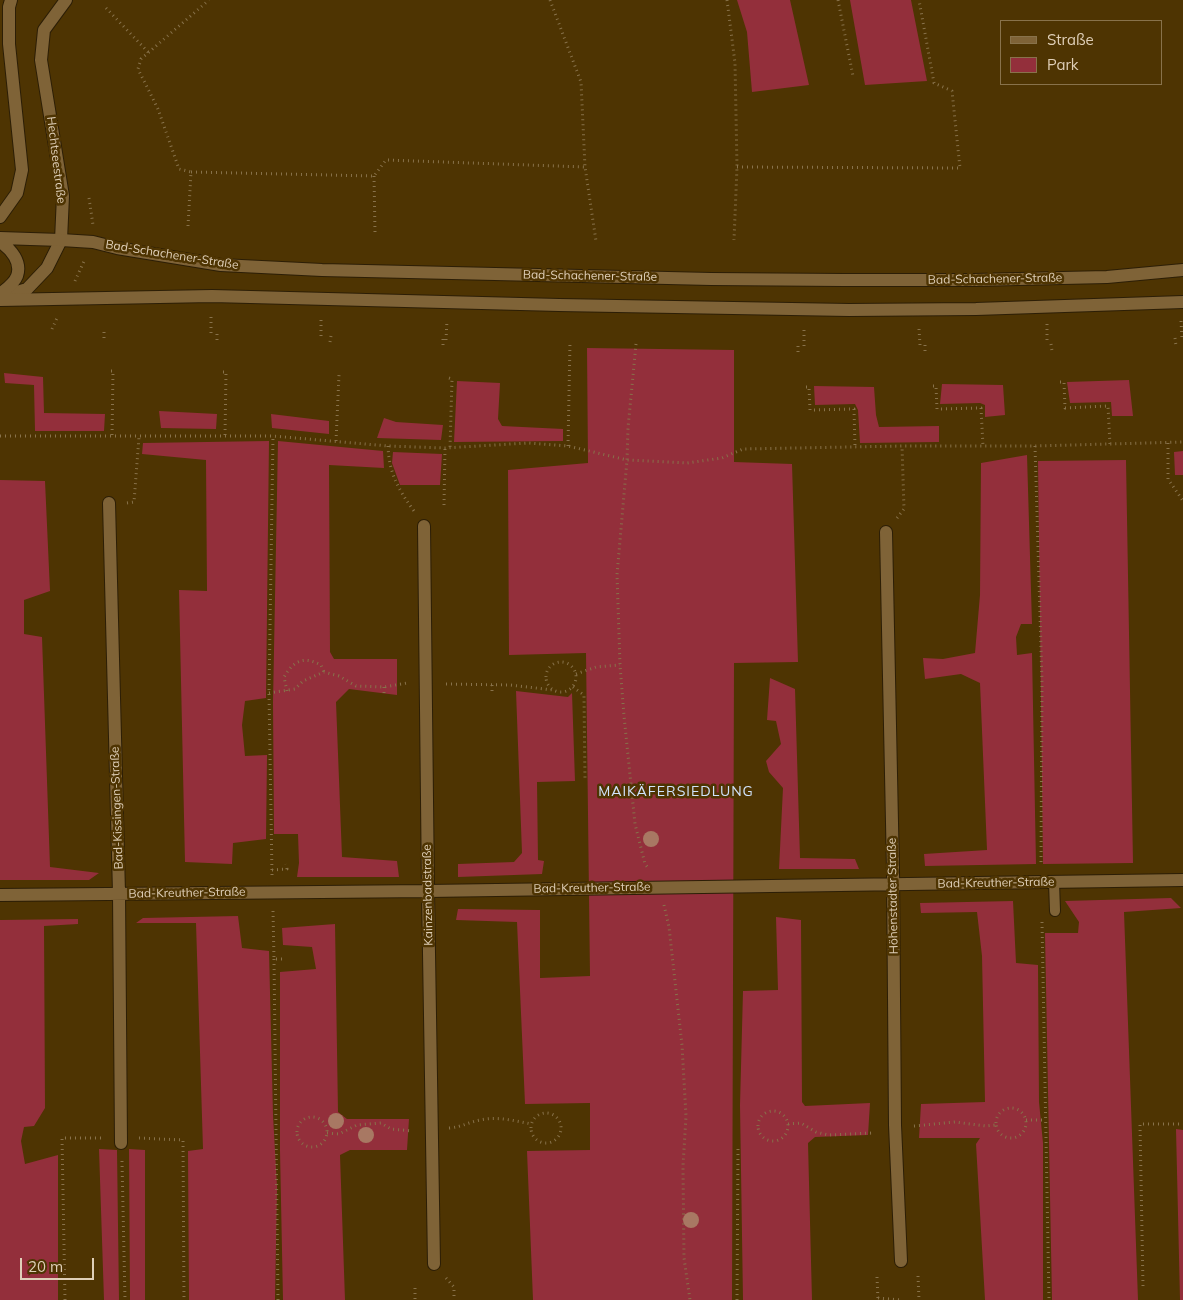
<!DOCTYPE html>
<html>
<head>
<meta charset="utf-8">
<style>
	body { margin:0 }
	#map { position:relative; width:1183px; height:1300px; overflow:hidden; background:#4e3402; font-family:Mulish,sans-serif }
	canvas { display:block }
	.legend { position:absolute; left:1000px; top:20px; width:162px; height:65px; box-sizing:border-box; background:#4e3402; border:1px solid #88724b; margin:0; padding:6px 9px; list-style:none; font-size:15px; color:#dfcfb8 }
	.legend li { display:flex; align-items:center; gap:10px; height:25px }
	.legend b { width:25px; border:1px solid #88724b }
	.scale { position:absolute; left:20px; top:1258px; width:74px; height:22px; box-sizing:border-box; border:2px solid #dfcfb8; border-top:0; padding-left:6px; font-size:15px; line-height:18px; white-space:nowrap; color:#dfcfb8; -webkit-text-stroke:4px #4e3402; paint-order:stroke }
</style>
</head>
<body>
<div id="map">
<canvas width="1183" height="1300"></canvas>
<ul class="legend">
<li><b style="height:6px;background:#7f6337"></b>Straße</li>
<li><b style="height:14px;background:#932f3b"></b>Park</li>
</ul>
<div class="scale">20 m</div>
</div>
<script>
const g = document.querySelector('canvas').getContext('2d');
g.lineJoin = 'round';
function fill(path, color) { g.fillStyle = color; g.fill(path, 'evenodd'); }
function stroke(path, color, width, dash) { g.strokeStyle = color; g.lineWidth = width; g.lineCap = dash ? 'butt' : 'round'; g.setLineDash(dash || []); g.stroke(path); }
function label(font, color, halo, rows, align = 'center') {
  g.font = font + ' Mulish,sans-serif'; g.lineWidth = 5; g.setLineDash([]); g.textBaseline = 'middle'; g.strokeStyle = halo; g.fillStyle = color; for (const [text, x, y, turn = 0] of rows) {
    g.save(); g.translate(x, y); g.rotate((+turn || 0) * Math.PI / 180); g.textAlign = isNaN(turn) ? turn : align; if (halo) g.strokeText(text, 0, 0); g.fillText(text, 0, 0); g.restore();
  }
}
const green = new Path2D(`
	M737,0H790L809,85L752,92L747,32Z
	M850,0H911L927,81L865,85Z
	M587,348L734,350V462L792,464L798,662L734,663L732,1300H533L527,1151L590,1150V1103L525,1104L517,922L456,920L458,909L540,910V978L590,976L586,653L509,655L508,470L588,463Z
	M4,373L43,377L44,413L105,414L104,431H35L34,385L5,383Z
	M1129,380L1133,416H1112L1111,402L1070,403L1067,382Z
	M457,381L500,383L498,419L502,426L563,429V441L454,442Z
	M942,384L1003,385L1005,415L985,417V405L980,403L940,404Z
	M814,386L874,387L876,415L879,427L939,426V442L860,443L858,410L855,404L815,405Z
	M159,411L217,414L216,429L161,428Z
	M271,414L329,421V434L272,428Z
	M384,418L396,422L443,425L441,440L377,438Z
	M269,441L266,698L245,701L242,725L245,756L267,755L266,839L233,843L232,864L185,862L179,590L207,591L206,460L142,454L143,443Z
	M278,441L383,451L384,468L329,465L330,652L334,659H397V695L349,689L336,702L342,857L397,861L399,877H297L299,863L298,834H274L273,702Z
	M1183,451V475H1175L1174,452Z
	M393,452L442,454L440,485H400L392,463Z
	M1027,455L1032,624H1021L1016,637L1017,655L1032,653L1036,864L925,866L924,854L987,850L980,683L961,674L925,679L923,658L943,659L975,653L980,595L981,463Z
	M1126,460L1133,863L1043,864L1038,461Z
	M0,480L45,481L50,591L24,600V634L42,637L50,867L99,873L89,880H0Z
	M770,678L795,689L800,858L855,859L859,869H779L783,788L769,772L766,761L781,744L776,721L767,720Z
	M516,691L568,697L572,693L575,781L537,782L538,860L544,861L542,874L458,877V864L514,862L522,853Z
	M1171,898L1181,908L1124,912L1138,1300H1052L1045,933H1078L1079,922L1065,901Z
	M1013,901L1016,963L1038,965L1039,1102L1043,1143V1300H985L976,1144L980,1138H919L921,1104L985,1102L982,956L977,912L921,913L920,903Z
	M238,916L242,948L269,951L273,1115L277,1187L275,1300H189L188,1151L203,1149L196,923H136L143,918Z
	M776,917L801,920L802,1102L805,1106L870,1103L868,1135L815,1137L808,1143L812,1300H743L740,1105L743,991L778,990Z
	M78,919V924L44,926L45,1108L34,1126L24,1127L21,1141L25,1164L58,1155V1300H0V920Z
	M335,924L338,1112L347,1119H409L407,1150H350L340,1155L345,1300H283L280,1151V972L316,969L312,947L283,945L282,928Z
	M1176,1129L1183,1130V1300H1180Z
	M99,1149L117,1150L119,1300H104Z
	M129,1149L145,1150V1300H130Z`);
const path = new Path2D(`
	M550,0L581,82L585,167L596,241
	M727,0L735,63L737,167L734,240
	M838,0L853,76
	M106,8L149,53
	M737,167L960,168L952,91L934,83L919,0
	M191,172L374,176L386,160L585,167
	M374,176L375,232
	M89,198L93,225
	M188,226L191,172L179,169L158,109L138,69L141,59L209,0
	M75,281L85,259
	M1181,321L1182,338
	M1047,324V344
	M52,329L57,318
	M919,329L920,345
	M211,333V313
	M321,336V316
	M104,338V330
	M1175,338L1176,346
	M443,339V347
	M217,340V333
	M446,340L447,320
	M330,342L331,336
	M636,344L628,428L627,460L617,575L620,665L624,716L635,824L645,864L649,869
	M1051,344L1052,351
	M925,345V354
	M798,346V355
	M804,346V327
	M111,371H113L112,437
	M223,372H226L225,436
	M449,378L452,379L450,448
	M1060,382H1064L1065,408L1108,406L1110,445
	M933,386H936L937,409L981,408L983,446
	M806,387H809L810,410L854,409L855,447
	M0,436H273L388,446L445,448L528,443L568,446L627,460L687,463L722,458L743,449L902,446H1035L1183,442
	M336,441L339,375H336
	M1168,443V479L1183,501
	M388,446C389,473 398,489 414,511
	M568,446L570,342
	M1035,446L1042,682L1041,863
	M127,503L134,502L139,437
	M444,505L445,448
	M897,518L904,509L902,446
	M546 677a15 15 0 1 1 30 0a15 15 0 1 1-30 0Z
	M576,674L596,667L620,665
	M446,684L510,685L553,690
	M492,685V694
	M384,687V695
	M573,687L584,695L585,780
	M287,691L284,677C294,660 304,656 321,665L324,672
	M269,693L295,689L303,681L324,672L339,676L356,686L384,687L407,683
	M272,870L287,869L286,864
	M272,875L269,693L273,436
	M664,905L669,927L682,1045L686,1116L683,1166L684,1258L690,1300
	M273,911L274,959H283
	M1042,922L1049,1300
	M274,959L278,1300
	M996 1123a15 15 0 1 1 30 0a15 15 0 1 1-30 0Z
	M758 1126a15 15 0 1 1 30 0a15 15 0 1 1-30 0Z
	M531 1128a15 15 0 1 1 30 0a15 15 0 1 1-30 0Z
	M297 1132a15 15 0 1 1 30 0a15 15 0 1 1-30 0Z
	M1026,1120H1046
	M788,1124L801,1123L816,1132L828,1135L873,1133
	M914,1126L955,1122L986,1126L995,1125
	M449,1128C462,1127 469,1122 480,1120C497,1116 515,1121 532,1124
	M327,1133L339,1134L357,1125L381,1123L391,1129L413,1131
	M139,1138L183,1140L184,1300
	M122,1161L125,1300
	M918,1276L919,1300
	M877,1277L878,1300
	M446,1278L454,1287V1300
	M1143,1286L1140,1124H1183
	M415,1288V1300
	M878,1298L901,1300
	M65,1300L62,1138H102
	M737,1300L738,1146`);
const service = new Path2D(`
	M1054,882L1055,911`);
const minor = new Path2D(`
	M109,503L119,893L121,1143
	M424,526L428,891L434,1264
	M886,532L893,871L895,1125L901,1261
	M0,895L428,891L1183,880`);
const tertiary = new Path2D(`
	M0,217L17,193L22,170L9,44V7L11,0
	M0,297L27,289L47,268L61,240L63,196L41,60L44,30L66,0`);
const secondary = new Path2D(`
	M0,238L61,240L93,242L117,248L221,265L322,270L711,279L842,280H974L1107,277L1183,270
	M0,242C11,249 22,262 17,276C14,284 6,289 0,294
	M0,300L212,296L559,305L849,310L976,309L1183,302`);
const trees = [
	[651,839],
	[336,1121],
	[366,1135],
	[691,1220]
];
const streetNames = [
	["Hechtseestraße",56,160,83],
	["Bad-Schachener-Straße",172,255,9],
	["Bad-Schachener-Straße",590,276,1],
	["Bad-Schachener-Straße",995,279,-1],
	["Bad-Kissingen-Straße",117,808,-92],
	["Bad-Kreuther-Straße",996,883,-1],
	["Bad-Kreuther-Straße",592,888,-1],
	["Bad-Kreuther-Straße",187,893,-1],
	["Kainzenbadstraße",428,895,-91],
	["Höhenstadter Straße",893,896,-91]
];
const neighbourhoodNames = [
	["MAIKÄFERSIEDLUNG",676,792]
];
fill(green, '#932f3b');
stroke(service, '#2c1e06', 12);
stroke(minor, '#2c1e06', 14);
stroke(tertiary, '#2c1e06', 14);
stroke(secondary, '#2c1e06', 14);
stroke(path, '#88724b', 3, [1, 4]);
stroke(service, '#7f6337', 10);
stroke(minor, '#7f6337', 12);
stroke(tertiary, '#7f6337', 12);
stroke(secondary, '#7f6337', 12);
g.fillStyle = '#a87863';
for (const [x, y] of trees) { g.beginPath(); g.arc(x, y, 8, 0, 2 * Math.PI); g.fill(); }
label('12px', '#dfcfb8', '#4e3402', streetNames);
g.letterSpacing = '1px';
label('14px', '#d1e3fc', '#4e3402', neighbourhoodNames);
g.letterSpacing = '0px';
</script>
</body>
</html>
